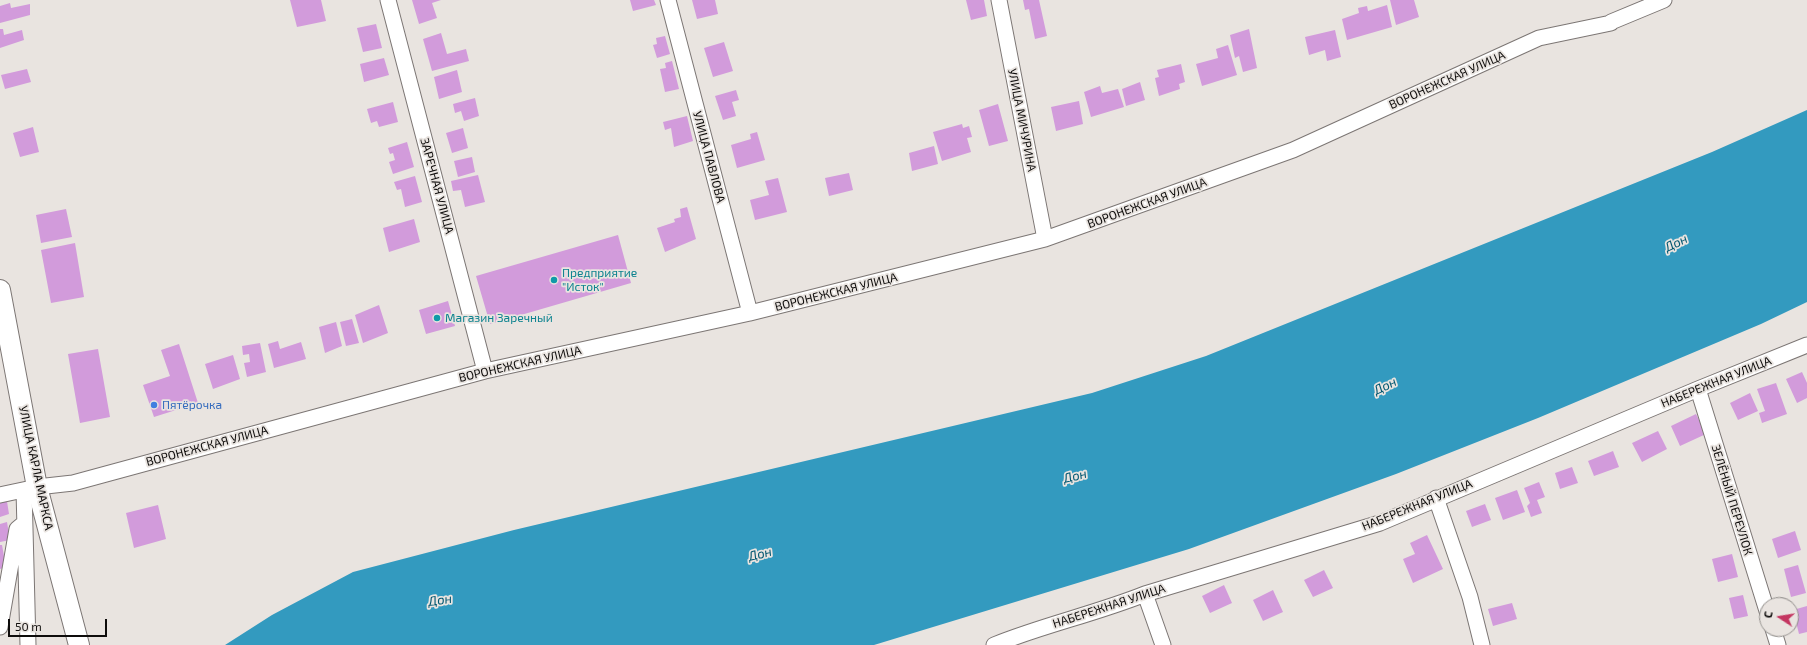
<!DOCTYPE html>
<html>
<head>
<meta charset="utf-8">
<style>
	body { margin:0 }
	#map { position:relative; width:1807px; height:645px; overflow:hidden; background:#e9e4e0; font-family:"Exo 2",sans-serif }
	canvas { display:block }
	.north { position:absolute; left:1759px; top:597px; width:40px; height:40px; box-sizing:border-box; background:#e9e4e0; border:1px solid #918e8b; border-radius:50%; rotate:282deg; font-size:11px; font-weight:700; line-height:16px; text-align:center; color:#0e0c0b }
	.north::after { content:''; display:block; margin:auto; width:14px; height:18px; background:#c43661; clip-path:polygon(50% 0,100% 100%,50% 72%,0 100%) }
	.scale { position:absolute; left:8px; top:619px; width:99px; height:18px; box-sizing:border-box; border:2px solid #0e0c0b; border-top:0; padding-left:5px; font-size:12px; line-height:14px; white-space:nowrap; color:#0e0c0b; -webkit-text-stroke:3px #e9e4e0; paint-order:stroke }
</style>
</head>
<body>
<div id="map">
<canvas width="1807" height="645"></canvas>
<div class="north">С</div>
<div class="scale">50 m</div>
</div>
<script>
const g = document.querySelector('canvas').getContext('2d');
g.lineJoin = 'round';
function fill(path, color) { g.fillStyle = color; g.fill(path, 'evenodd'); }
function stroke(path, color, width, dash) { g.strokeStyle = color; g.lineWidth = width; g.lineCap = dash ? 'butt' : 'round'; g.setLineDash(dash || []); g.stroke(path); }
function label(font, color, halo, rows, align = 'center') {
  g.font = font + ' "Exo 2",sans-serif'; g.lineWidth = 3.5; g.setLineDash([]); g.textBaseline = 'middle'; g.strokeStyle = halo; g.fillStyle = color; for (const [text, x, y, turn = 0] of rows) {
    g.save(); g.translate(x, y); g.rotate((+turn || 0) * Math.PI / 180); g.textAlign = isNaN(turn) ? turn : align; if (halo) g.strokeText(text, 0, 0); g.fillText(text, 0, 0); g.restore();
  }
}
const water = new Path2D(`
	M1807,110V302L1761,324L1538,418L1396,474L1189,549L874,645H225L272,615L353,572L514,530L1092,393L1206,356L1712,152Z`);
const building = new Path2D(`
	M290,0H321L326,21L297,27Z
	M412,0H441L432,3L437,18L419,24Z
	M630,0H654L656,5L633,11Z
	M692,0H715L718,14L697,19Z
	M966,0H984L987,16L971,20Z
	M1023,0H1039L1047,36L1035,39L1029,9L1025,10Z
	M1390,0H1414L1419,17L1396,25Z
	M10,3L11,8L30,4V15L0,23V6Z
	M1387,5L1392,27L1347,40L1342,19L1359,13L1358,8L1367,6L1368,11Z
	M376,24L382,48L363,52L357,28Z
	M0,29H3L4,35L22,30L24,40L0,48Z
	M1249,29L1257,68L1243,72L1239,56L1235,58L1230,35Z
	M1335,30L1341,57L1327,61L1325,50L1309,55L1305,37Z
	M441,33L447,54L466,49L469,61L432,71L423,39Z
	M665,36L670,54L657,58L653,45L657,44L656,38Z
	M724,42L733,71L713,77L704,48Z
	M1228,45L1237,75L1202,86L1196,64L1218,58L1216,49Z
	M384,58L389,75L364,82L360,64Z
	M672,61L679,89L665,92L660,69L666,68L665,63Z
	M1181,64L1185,82L1179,84L1180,89L1159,96L1155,78L1159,77L1157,70Z
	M27,69L31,82L5,89L1,75Z
	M457,70L462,92L439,99L434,77Z
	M1140,82L1145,100L1126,106L1122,89Z
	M1100,86L1102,93L1118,89L1124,107L1091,117L1084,92Z
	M736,90L739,100L732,102L736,116L723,120L715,96Z
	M475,98L479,116L464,121L461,111L455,113L453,104Z
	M1079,101L1083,124L1056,131L1051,107Z
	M393,102L398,122L379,127L377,121L371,123L367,109Z
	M998,104L1008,141L989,146L979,110Z
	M687,116L693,141L674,147L671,128L665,130L663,122Z
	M962,124L963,128L969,126L972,137L967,138L971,152L942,161L933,132Z
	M33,127L39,152L20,157L13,133Z
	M463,128L468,148L452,153L446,133Z
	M757,132L765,160L737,168L731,145L751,139L750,134Z
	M407,142L414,167L393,174L389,162L395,160L393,153L390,154L388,148Z
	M934,146L938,164L912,171L909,153Z
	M472,157L475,172L458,177L454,161Z
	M849,173L853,190L829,196L825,178Z
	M478,175L485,202L465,207L461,190L453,191L451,181Z
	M415,176L422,202L405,207L401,189L397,190L394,182Z
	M778,178L787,212L755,220L750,200L769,195L765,181Z
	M687,207L696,239L665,252L657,228L675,222L674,219L681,217L680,209Z
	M66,209L72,237L41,243L36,215Z
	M414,219L420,242L389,252L383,228Z
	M618,235L631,283L490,324L476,276Z
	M75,243L84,297L51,303L41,250Z
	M448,301L455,326L426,334L419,310Z
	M379,305L388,333L363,343L355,315Z
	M352,319L359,343L346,346L340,322Z
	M336,322L342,346L325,353L319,327Z
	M278,341L280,349L301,342L306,359L274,368L268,344Z
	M260,343L266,372L247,377L244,363L250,362L249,354L243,355L242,346Z
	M179,344L198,403L154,417L143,385L170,376L161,350Z
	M98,349L110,417L80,423L68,354Z
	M233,355L240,379L213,389L205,364Z
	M1802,372L1807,383V398L1797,403L1786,379Z
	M1776,383L1787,414L1762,423L1759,413L1765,411L1757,389Z
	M1750,393L1758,411L1738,420L1730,403Z
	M1696,414L1706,434L1680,446L1671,426Z
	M1658,431L1667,449L1642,462L1632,443Z
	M1613,451L1619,467L1594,476L1588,461Z
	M1572,467L1578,483L1560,489L1555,473Z
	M1539,482L1545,497L1537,500L1542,513L1531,517L1527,506L1530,503L1524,488Z
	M1517,490L1525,512L1503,520L1495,498Z
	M6,495L9,514L0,517V497Z
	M1485,504L1491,520L1472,527L1466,511Z
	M158,505L166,539L134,548L126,513Z
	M7,522L10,540L0,542V524Z
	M1795,531L1801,550L1778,558L1772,539Z
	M1427,535L1443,569L1413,583L1403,559L1415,554L1410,543Z
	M0,545H2L6,567L0,569Z
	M1732,554L1738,577L1718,582L1712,559Z
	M1798,565L1806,593L1791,597L1784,569Z
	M1324,570L1333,588L1313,597L1304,580Z
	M1224,585L1232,603L1210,613L1202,596Z
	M1273,590L1283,612L1263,621L1253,600Z
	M1743,595L1748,616L1734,619L1729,598Z
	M1512,603L1517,619L1493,626L1488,609Z
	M1807,606V632L1799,634L1793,610Z`);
const minor = new Path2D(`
	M388,0L485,371
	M668,0L750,313
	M999,0L1045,239
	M1611,22L1664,0
	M1698,389L1767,611
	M24,490L28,645
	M0,495L37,487L73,483L485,371L750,313L1045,239L1293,150L1539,38L1611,23
	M1436,498L1470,597L1482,645
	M1145,594L1163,645
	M0,627L17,529L23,524
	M1773,629L1778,645
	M994,645C1043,625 1095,614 1145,594L1380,523L1698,389L1807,345`);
const major = new Path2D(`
	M0,290L37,487L79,645`);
const markers = [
	[554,280,4,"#0f9aa8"],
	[437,318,4,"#0f9aa8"],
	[154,405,4,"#3f7fe0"]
];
const streetNames = [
	["ВОРОНЕЖСКАЯ УЛИЦА",1447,80,-24],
	["УЛИЦА МИЧУРИНА",1022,120,79],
	["УЛИЦА ПАВЛОВА",709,157,75],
	["ЗАРЕЧНАЯ УЛИЦА",437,186,75],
	["ВОРОНЕЖСКАЯ УЛИЦА",1147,203,-20],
	["ВОРОНЕЖСКАЯ УЛИЦА",836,292,-14],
	["ВОРОНЕЖСКАЯ УЛИЦА",520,364,-13],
	["НАБЕРЕЖНАЯ УЛИЦА",1716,382,-22],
	["ВОРОНЕЖСКАЯ УЛИЦА",207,446,-15],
	["УЛИЦА КАРЛА МАРКСА",36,468,78],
	["ЗЕЛЁНЫЙ ПЕРЕУЛОК",1732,500,73],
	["НАБЕРЕЖНАЯ УЛИЦА",1417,505,-22],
	["НАБЕРЕЖНАЯ УЛИЦА",1109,606,-18]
];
const cultureNames = [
	["Предприятие",562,273],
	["\"Исток\"",562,287],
	["Магазин Заречный",445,318]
];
const shopNames = [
	["Пятёрочка",162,405]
];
const waterNames = [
	["Дон",1676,243,-26],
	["Дон",1385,386,-26],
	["Дон",1075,476,-14],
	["Дон",760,554,-14],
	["Дон",440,600,-8]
];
fill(water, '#339abf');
fill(building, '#d29bdb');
stroke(minor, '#7c7674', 17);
stroke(major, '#7c7674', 22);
stroke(minor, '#fff', 15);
stroke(major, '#fff', 20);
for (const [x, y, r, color] of markers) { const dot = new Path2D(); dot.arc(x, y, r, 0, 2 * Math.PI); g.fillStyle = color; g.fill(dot); stroke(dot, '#e9e4e0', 1.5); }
label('12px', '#0e0c0b', '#e9e4e0', streetNames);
label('12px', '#0d838f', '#e9e4e0', cultureNames, 'left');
label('12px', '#366cbe', '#e9e4e0', shopNames, 'left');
label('italic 13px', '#005670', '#e9e4e0', waterNames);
</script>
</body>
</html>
